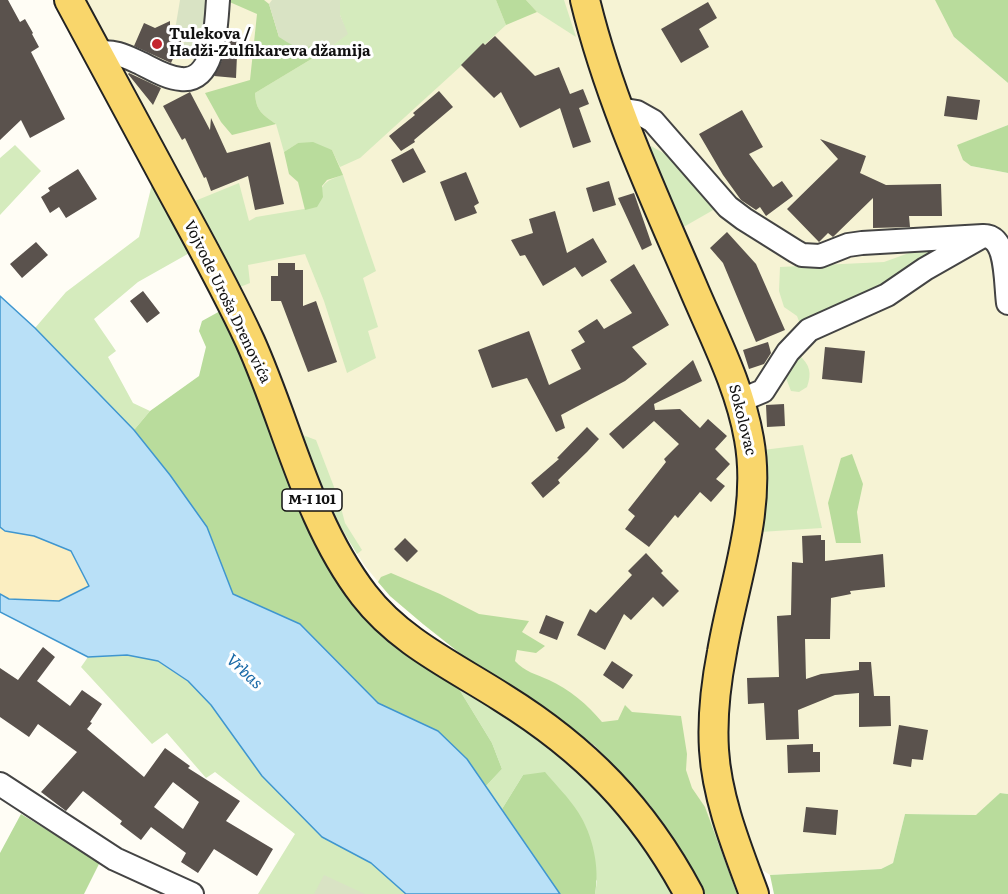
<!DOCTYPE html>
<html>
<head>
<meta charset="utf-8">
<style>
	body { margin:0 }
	canvas { display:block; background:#fffdf5 }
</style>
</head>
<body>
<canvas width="1008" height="894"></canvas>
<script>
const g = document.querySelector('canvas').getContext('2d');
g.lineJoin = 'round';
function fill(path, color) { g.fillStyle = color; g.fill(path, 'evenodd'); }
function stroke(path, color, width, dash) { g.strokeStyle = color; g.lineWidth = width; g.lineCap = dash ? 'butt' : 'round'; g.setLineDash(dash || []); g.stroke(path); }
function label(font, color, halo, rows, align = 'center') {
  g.font = font + ' Literata,serif'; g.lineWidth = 6; g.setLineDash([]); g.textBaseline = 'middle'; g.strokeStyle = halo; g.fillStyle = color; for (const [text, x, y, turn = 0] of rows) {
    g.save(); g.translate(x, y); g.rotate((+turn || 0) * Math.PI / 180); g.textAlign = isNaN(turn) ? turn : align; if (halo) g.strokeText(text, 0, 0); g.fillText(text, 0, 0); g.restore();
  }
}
const farmland = new Path2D(`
	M83,0H968L954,37L1008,83V125L958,145L971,166L1008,173V794L1000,793L977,815L905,814L893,863L881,869L770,875L644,793L595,746L541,705L476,666L423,624L390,596L365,566L335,519Z`);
const green = new Path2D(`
	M340,0H496L506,25L360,158L340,167L332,150L298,143L284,152L276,124C262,114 256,111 255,93L328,49L347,34L340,15Z
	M526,0H564L576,37L537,12Z
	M15,145L41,171L0,215V158Z
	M651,146L665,154L715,209L680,229L651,156Z
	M343,175L376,271L363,278L378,327L368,331L376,358L347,373L324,301L305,254L248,265L250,283L235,289L190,203L239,183L249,221L256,217L316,207C322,185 321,182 343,175Z
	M153,180L193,251L138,282L94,319L116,351L108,357L133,403L150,411L134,430L35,328L66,292L139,237Z
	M973,230L891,282L850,302L811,317L800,324L797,316L784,307L779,291L780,267L884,262Z
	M799,355C810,365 812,373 807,387L799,392L791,391L784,373Z
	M300,434L316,440L339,500L345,523L362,550L357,554C333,515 314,477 300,434Z
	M803,445L822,528L760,532L767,484L763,450Z
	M127,655L158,661L188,681L211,705L262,776L322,837L371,863L406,894H258L295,834L215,772L206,778L167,733L152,744L81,667L88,657Z
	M459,689L532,731L570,763L629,827L673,894H595L597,881L523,775L502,809L486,786L502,769L492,743Z`);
const forest = new Path2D(`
	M225,0H264L269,4L279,37L324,42L328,49L255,93C256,111 262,114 276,124L232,135L221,122L205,93L250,80L257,14Z
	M496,0H526L537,12L506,25Z
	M935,0H1008V83L954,37Z
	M1008,125V173L971,166L963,160L957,145Z
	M313,142L332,150L343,175L327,180L322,186L323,197L317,207L305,210L298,182L289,174L284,152L298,143Z
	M222,310L239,348L294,496L317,547L340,585L439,674L459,689L492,743L502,769L486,786L467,759L438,731L378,703L300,624L233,594L207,527L170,475L134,430L150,411L199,376L206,347L199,331L202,321Z
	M852,454L863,484L857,512L861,543H836L828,503L841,458Z
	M391,573L440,594L479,614L529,621L522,632L545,646L536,653L517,650L515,661C525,672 536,674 549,680C569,689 588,705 602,722L618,720L625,705L632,712L681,716L687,754L686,770L692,788L705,807L737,894H703L650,805L595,746L541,705L476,666L423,624L390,596L378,582L381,577Z
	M545,772C556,785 569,798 578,812C593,835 600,868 595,894H560L502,809L523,775Z
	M1000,793L1008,794V894H774L770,875L881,869L893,863L905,814L976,815Z
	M21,814L100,862L84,894H0V853Z`);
const sand = new Path2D(`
	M0,527L5,531L34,536L72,551L89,586L59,601L9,599L0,594Z`);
const cemetery = new Path2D(`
	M180,0H205C209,14 206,50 194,60L181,53L186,35L175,30Z
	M272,0H340V15L348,34L328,49L324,42C301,50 299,50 279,37L269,4Z
	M324,875L365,894H314Z`);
const water = new Path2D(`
	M0,296L35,328L134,430L170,475L207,527L233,594L300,624L378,703L438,731L467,759L560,894H406L371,863L322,837L262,776L211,705L188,681L158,661L127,655L88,657L0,612V594L9,599L59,601L89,586L71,551L34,536L5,531L0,527Z`);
const building = new Path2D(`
	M0,0H8L20,22L25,19L33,33L32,34L39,47L31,52L65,119L30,138L21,120L0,140Z
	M708,2L717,18L699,29L709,47L681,63L661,29Z
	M170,21V34L182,39L171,63L134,46L144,23L155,28Z
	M228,35L244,36L242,56L237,55L236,78L214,76L225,54Z
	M495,36L535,76L559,67L570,94L583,89L589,104L579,108L591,142L573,148L560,108L520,128L501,92L494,98L461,65L483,43L485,45Z
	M129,73L161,88L153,105L128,74Z
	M439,91L453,107L414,140L415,142L401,151L389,136L415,115L413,113Z
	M190,92L210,130L211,118L227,153L270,142L284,204L255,210L248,176L211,191L206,177L204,178L185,138L182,140L163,106Z
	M947,96L980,100L977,120L944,116Z
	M742,110L763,147L749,154L773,187L782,181L793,196L766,216L760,207L756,210L741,200L723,175L699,134Z
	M820,139L866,156L860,173L886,185L941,184L942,216H909L910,227L873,228V198L833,237L828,233L819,242L787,209L838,159Z
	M413,148L426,172L403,183L391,160Z
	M78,169L97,199L66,218L59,207L50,213L41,197L50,191L48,188Z
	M466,172L479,203L474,206L477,213L455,221L440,182Z
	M609,181L616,205L593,212L586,188Z
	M634,193L652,245L642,250L618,198Z
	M555,211L567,253L593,238L607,262L582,277L575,267L543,286L525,255L520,256L511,240L533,233L529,219Z
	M727,232L756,264L785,330L756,342L723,263L710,248Z
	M36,242L48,255L22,278L10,264Z
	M278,263H295V270H303V306L316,301L337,362L308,372L281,301H271V276H278Z
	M634,264L669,325L632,347L647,364L625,381L561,415L565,428L556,432L527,378L492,388L478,350L529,331L549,385L581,369L571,350L585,342L578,331L597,319L604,329L632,313L610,280Z
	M143,291L160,313L147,323L130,301Z
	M768,342L771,353L764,364L749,369L743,350Z
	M825,347L865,351L862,383L822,379Z
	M693,360L702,381L654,404L655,410L680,409L700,428L708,419L727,436L715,449L730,464L716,479L725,486L711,502L700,492L678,518L675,515L649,547L625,529L635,516L628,510L666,462L664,459L679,444L654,421L623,449L609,434Z
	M784,404L785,426L767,427L766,405Z
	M587,427L599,439L587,452L558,480L560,483L543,498L531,483L559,459L557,458Z
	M821,535V540H825V561L883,554L885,587L850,591L851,594L831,598L830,639H805L806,679L821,674L859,670V662H871L874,696H890L891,726L859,727V693L835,695L798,710L799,739L766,740L764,703L748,704L747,678L779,677L777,616L791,615L792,562L803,563L802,536Z
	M405,538L418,551L407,562L394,549Z
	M646,553L663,571L661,573L679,591L663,607L653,597L631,620L624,614L605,650L577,635L590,609L596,613L632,575L628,571Z
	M546,615L564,622L557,640L539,633Z
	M43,647L55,657L37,681L70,706L82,690L102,704L90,722L92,723L87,729L144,777L165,748L190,766L188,768L240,801L226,821L273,849L257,876L214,849L198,873L181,862L186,853L151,827L141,840L120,824L122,821L83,791L66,811L41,792L77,752L38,724L29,737L0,717V668L18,680ZM173,782L199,802L183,829L154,807Z
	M612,661L633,675L623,689L603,675Z
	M899,725L928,730L923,760L912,759L911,767L893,764Z
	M813,744V752H820V772L788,773L787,745Z
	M806,807L838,810L836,835L803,832Z`);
const minor = new Path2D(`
	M98,53C113,50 125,56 138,62C151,68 166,78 181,79C216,83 216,23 218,0
	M619,109L637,112L653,121L728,207L744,219L795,251L802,255L820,256L848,245L862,243L983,236
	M739,401L763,391L788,352L809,330L887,295L925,269L983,236C1008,235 1005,281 1008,303
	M0,784L115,859L192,894`);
const major = new Path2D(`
	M69,0C99,55 129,112 159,167C190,225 223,282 250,341C288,425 307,521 364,595C400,642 455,667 503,698C585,749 643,808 689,894
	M585,0C609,99 652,192 692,285C713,335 740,386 749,439C762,511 734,581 722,652C716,683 712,718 714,750C717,799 737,848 754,894`);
const markers = [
	[157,44,6,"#c4262e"]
];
const shields = [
	[312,500,60]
];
const shieldNames = [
	["M-I 101",312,500]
];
const poiNames = [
	["Tulekova /",169,35],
	["Hadži-Zulfikareva džamija",169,52]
];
const streetNames = [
	["Vojvode Uroša Drenovića",227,302,64],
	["Sokolovac",742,420,76]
];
const waterNames = [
	["Vrbas",244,672,43]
];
fill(farmland, '#f6f3d4');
fill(green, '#d5ebbd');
fill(forest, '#b9dc9c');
fill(sand, '#fbeec1');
fill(cemetery, '#d9e3c4');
fill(water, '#b9e0f7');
stroke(water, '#3f96cf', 1.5);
fill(building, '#5a524d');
stroke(minor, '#444', 26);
stroke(major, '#222', 32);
stroke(minor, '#fff', 22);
stroke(major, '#f9d66b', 28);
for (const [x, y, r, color] of markers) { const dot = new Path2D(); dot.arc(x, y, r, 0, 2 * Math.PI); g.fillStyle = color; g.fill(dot); stroke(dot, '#fff', 2); }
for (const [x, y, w] of shields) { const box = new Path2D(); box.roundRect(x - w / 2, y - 11, w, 22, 4.5); g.fillStyle = '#fff'; g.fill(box); stroke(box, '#111', 1.5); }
label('bold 14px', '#111', null, shieldNames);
label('bold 15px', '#111', '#fff', poiNames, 'left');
label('15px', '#111', '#fff', streetNames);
label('italic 16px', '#1768a6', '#fff', waterNames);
</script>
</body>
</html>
